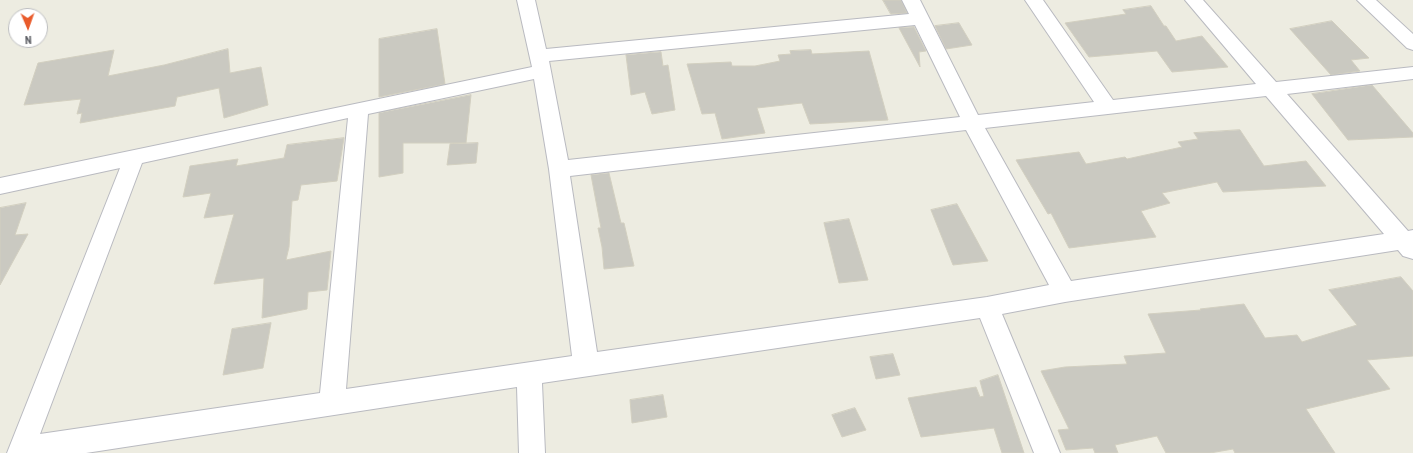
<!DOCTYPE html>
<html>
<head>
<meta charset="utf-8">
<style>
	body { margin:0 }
	#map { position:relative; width:1413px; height:453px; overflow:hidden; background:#edece1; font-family:"Roboto Condensed",sans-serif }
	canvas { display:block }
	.north { position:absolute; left:8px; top:8px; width:40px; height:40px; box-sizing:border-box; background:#fff; border:1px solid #bdbec0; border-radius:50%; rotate:178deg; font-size:11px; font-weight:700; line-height:16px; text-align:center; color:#5a5c62 }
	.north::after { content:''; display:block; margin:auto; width:14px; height:18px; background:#e95b2b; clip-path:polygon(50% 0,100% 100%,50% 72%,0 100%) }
</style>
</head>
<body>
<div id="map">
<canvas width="1413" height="453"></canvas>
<div class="north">N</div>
</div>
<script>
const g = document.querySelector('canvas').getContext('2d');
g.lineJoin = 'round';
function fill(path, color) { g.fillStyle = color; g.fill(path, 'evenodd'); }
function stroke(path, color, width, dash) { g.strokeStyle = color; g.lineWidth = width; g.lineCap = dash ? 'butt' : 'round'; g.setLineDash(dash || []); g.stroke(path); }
const building = new Path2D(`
	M883,0H901L907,13L891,14Z
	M1151,6L1164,26H1166L1176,41L1202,36L1228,67L1172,72L1157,51L1089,57L1065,23L1126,14L1123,10Z
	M1332,21L1369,58L1351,60L1360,71L1331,75L1290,29Z
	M959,23L972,45L946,49L935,26Z
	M914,27L926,51L919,52L920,67L899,28Z
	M437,29L445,84L379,97V39Z
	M228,49L230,73L261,67L268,105L224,118L219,88L177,97L175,106L80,123L82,113L77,114L81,99L24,105L38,63L114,50L108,76L164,65Z
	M811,50L812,54L869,51L888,120L810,124L802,103L757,108L765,133L722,139L715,113L702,114L687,64L731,62L732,66H755L780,61L778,55L791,54L790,51Z
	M661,52L663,66L668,65L675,110L652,114L645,92L631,95L626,55Z
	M1372,85L1413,133V137L1348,140L1312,94Z
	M471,95L466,143H403V173L379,177V113Z
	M1240,130L1264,166L1306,161L1326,186L1223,192L1217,182L1162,193L1170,203L1141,211L1156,237L1069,248L1051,213L1048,214L1016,160L1079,152L1086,164L1125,157L1127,159L1182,147L1178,142L1198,139L1194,133Z
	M344,138L337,181L301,185L298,200L292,201L289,247L286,260L331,251L327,290L308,292L307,309L262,318L264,278L214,284L234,214L204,218L211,193L183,197L190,166L238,159L236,166L284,158L287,145Z
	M478,143L476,163L447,165L450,144Z
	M609,173L621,223H624L634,266L604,269L602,247L598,228H601L591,175Z
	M26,203L15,235L28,234L0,285V208Z
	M957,204L988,261L953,265L931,210Z
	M849,219L868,280L839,283L824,223Z
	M1401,277L1413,291V356L1367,360L1390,389L1306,409L1335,453H1235L1233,449L1210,453H1166L1157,436L1115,445L1118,453H1095L1093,448L1066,450L1058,430L1069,429L1041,371L1065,367L1127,364L1124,356L1166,353L1148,314L1201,310L1200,309L1244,304L1265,338L1297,335L1302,342L1357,325L1329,290Z
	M271,323L263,368L223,375L232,329Z
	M893,354L900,375L876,379L870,357Z
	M998,375L1024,453H1002L994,428L921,437L908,398L976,387L980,397L984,396L980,381Z
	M663,395L667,417L632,423L630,400Z
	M855,408L866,430L842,437L832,415Z`);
const minor = new Path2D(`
	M517,0H535L546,49L909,14L902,0H920L978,115L1094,102L1025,0H1043L1113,100L1256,84L1185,0H1203L1276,82L1413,67V79L1287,94L1408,231L1413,230V259L1403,256L1398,250L1065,302L1002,314L1060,453H1034L980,318L542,383L545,453H519L517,387L86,453H7L120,168L0,194V178L532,67ZM915,25L960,117L568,160L549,61ZM534,79L549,169L572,356L346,389L368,114ZM1266,96L1384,234L1071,281L985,128ZM348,118L320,393L40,434L142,163ZM966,130L1049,285L987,297L597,352L570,176Z
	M1357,0H1376L1413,34V50L1407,48Z`);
fill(building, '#cac9c1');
stroke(building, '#d2cfc0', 1);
stroke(minor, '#b9bac0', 2);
fill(minor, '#fff');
</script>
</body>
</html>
